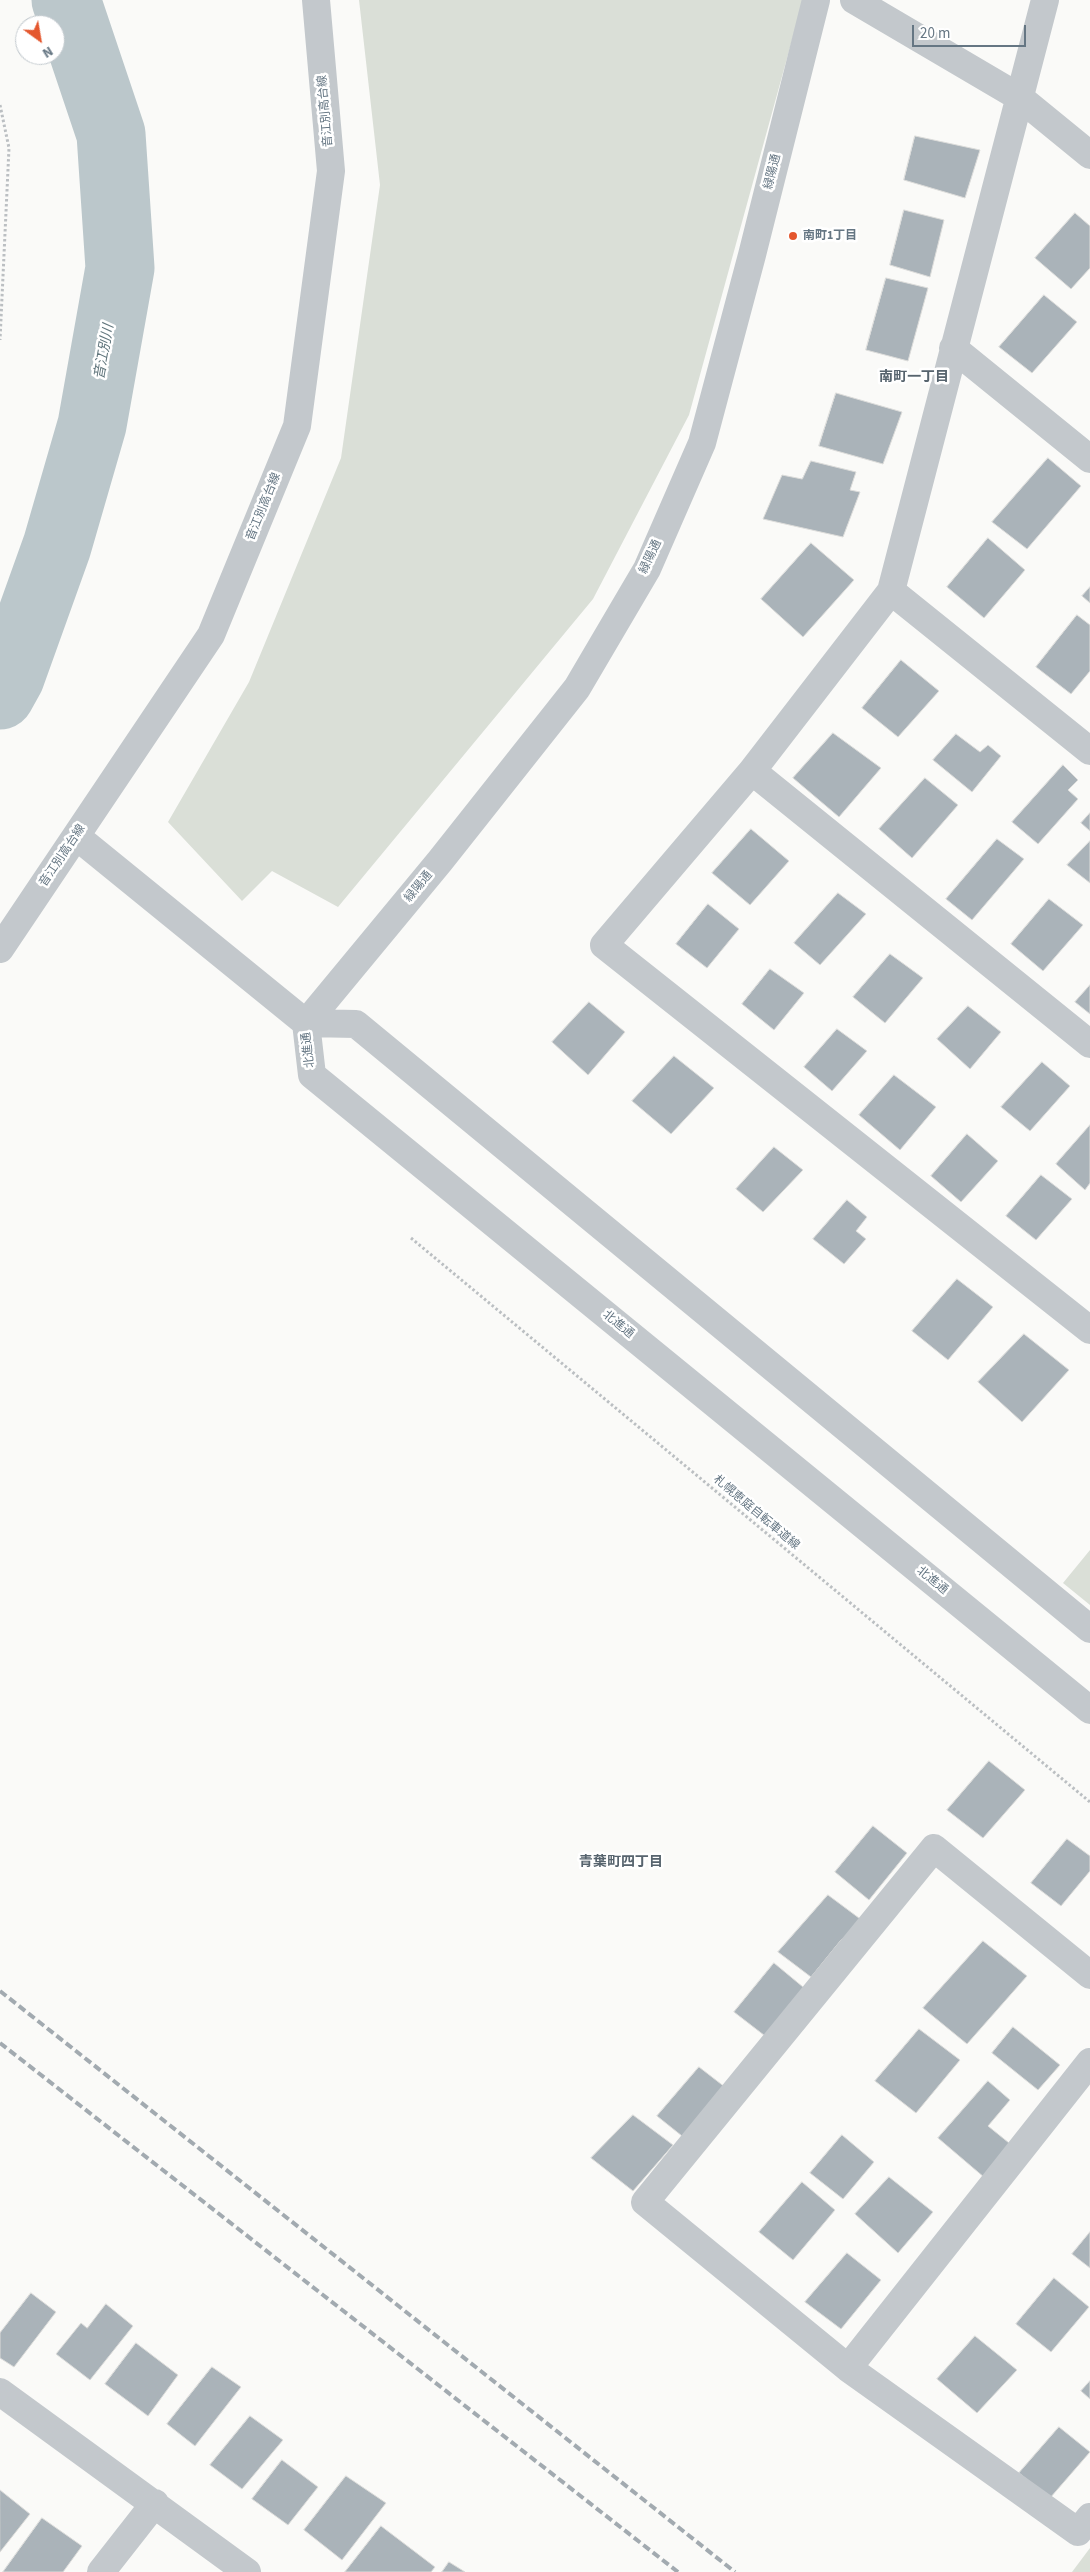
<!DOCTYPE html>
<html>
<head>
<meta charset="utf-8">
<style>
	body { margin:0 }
	#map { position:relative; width:1090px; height:2572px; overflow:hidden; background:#fafaf8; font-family:"Source Sans 3",sans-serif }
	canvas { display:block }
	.north { position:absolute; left:15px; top:15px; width:50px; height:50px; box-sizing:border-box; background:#fff; border:1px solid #c1c8cd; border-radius:50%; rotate:148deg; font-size:14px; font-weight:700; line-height:20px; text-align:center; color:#657683 }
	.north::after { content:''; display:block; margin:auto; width:18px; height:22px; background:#e4572e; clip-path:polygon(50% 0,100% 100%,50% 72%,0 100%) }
	.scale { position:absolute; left:912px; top:25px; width:114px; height:22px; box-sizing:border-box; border:2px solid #657683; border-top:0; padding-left:6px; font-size:15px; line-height:18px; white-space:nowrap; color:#657683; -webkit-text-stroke:4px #fff; paint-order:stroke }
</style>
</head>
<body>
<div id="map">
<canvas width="1090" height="2572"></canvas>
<div class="north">N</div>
<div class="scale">20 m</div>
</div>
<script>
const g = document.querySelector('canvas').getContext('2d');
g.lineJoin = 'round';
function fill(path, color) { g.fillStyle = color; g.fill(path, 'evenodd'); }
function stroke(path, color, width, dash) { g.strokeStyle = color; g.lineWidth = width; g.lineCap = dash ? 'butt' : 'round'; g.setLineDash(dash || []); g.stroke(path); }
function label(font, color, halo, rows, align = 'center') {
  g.font = font + ' "Source Sans 3","Noto Sans JP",sans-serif'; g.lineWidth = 5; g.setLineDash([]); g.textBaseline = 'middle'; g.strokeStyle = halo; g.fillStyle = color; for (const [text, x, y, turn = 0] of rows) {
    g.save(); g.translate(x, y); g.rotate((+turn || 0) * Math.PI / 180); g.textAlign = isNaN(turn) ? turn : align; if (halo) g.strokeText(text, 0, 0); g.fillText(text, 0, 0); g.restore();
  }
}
const green = new Path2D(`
	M359,0H803L689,415L593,599L338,907L272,871L242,901L168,822L249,682L341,458L380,185Z
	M1090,1550V1605L1063,1583Z
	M1090,2548V2572H1072Z`);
const river = new Path2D(`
	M0,695L10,677L57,546L92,425L120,268L111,134L66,0`);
const building = new Path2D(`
	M915,136L980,150L965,198L904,180Z
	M904,210L944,220L930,277L890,265Z
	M1075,213L1090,226V268L1071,289L1035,258Z
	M886,278L928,288L908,361L866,350Z
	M1044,295L1077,322L1032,373L999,347Z
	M836,393L902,412L883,464L819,446Z
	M1048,458L1081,486L1027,549L992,522Z
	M811,461L856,472L850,490L860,492L843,537L763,519L782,475L802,479Z
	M988,538L1025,570L984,618L947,587Z
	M811,543L854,580L803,637L761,599Z
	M1090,587V603L1082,596Z
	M1077,615L1090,625V671L1071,694L1036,667Z
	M901,660L939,691L898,737L862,708Z
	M833,733L881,768L839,817L793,778Z
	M956,734L980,752L988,745L1001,756L972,792L933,760Z
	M1063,765L1078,780L1068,790L1078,799L1038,844L1012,822Z
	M925,778L958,805L912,858L879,829Z
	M1090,813V831L1081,823Z
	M751,829L789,861L750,905L712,873Z
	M997,839L1024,859L972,920L946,899Z
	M1090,841V883L1067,865Z
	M838,893L866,914L820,965L794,943Z
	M1049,899L1083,925L1043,971L1011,944Z
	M708,904L739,929L707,968L676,944Z
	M890,954L923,978L885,1023L853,997Z
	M770,969L804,993L774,1030L742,1004Z
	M1090,985V1014L1075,1002Z
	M589,1002L625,1032L588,1075L552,1042Z
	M968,1006L1001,1032L970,1069L937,1039Z
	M837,1029L867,1051L832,1091L804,1067Z
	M674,1056L714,1088L671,1134L632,1101Z
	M1042,1062L1070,1086L1030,1131L1001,1107Z
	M894,1075L936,1107L900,1150L859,1115Z
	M1090,1125V1183L1085,1190L1056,1164Z
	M967,1134L998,1161L961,1202L931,1176Z
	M774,1147L803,1170L763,1212L736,1189Z
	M1041,1175L1072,1199L1036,1240L1006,1216Z
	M847,1200L867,1217L856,1231L866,1239L844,1264L813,1239Z
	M957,1279L993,1307L948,1360L912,1331Z
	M1024,1334L1069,1370L1022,1422L978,1382Z
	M989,1761L1025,1790L983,1838L947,1810Z
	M873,1826L907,1853L869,1900L835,1872Z
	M1067,1839L1090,1856V1871L1061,1906L1031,1883Z
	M828,1895L867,1924L841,1940L811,1977L778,1952Z
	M983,1941L1027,1976L967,2044L923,2008Z
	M774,1963L809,1992L769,2039L734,2012Z
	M1013,2027L1060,2065L1038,2090L992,2053Z
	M919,2029L960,2060L916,2113L875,2081Z
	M699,2067L730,2091L687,2140L657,2116Z
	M988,2081L1010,2100L988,2126L1014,2147L985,2178L938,2138Z
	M633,2115L673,2145L633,2191L591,2158Z
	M842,2135L874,2162L843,2199L810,2173Z
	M889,2177L933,2212L898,2253L855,2214Z
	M802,2182L835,2210L793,2260L759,2232Z
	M1090,2232V2268L1072,2254Z
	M847,2253L881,2280L841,2329L805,2302Z
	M1054,2278L1089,2307L1051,2352L1016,2324Z
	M31,2293L56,2312L14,2367L0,2358V2333Z
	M106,2304L133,2326L90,2380L56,2354L81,2323L87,2328Z
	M975,2336L1017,2370L977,2413L937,2379Z
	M136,2343L178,2375L148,2416L105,2384Z
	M212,2367L241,2387L195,2446L167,2424Z
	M1090,2381V2399L1081,2391Z
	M250,2416L283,2440L242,2489L210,2465Z
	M1059,2427L1090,2452L1050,2498L1019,2473Z
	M282,2460L318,2487L288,2525L252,2499Z
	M346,2476L386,2503L342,2560L304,2530Z
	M0,2490L30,2514L0,2552Z
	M42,2518L82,2546L63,2572H3Z
	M381,2526L435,2567L431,2572H345Z
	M449,2562L465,2572H442Z`);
const path = new Path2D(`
	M0,105L9,148L0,340
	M411,1238L1090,1802`);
const minor = new Path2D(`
	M854,0L1019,97L1090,155
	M1045,0L891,591L752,771L604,945L1090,1330
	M953,348L1090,459
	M891,591L1090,751
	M752,771L1090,1044
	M1090,1975L934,1848L645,2202L848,2368L1078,2532L1090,2517
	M848,2368L1090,2062
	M0,2392L247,2572
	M101,2572L155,2503`);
const tertiary = new Path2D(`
	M76,836L306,1023
	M0,949L211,635L297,426L331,171L316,0
	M306,1023L440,861L577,688L647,569L702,443L752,255L816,0
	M306,1023L312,1075L1090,1710
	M306,1023L356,1024L1090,1629`);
const rail = new Path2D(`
	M0,1991L735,2572
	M0,2043L678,2572`);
const markers = [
	[793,236,5,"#e4572e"]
];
const streetNames = [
	["音江別高台線",326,111,-95],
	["緑陽通",773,172,-76],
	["音江別高台線",264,507,-68],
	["緑陽通",651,557,-65],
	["音江別高台線",63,856,-56],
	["緑陽通",419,887,-50],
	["北進通",309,1050,-97],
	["北進通",618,1325,39],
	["札幌恵庭自転車道線",756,1513,40],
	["北進通",932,1581,39]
];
const poiNames = [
	["南町1丁目",803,236]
];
const waterNames = [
	["音江別川",105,352,-80]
];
const neighbourhoodNames = [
	["南町一丁目",914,378],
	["青葉町四丁目",621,1863]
];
fill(green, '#dadfd7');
stroke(river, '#bbc7cb', 69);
fill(building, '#aab3b9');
stroke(building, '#dcdcda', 1);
stroke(path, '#bbbfc2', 3, [2.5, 2.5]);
stroke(minor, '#c3c8cc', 28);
stroke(tertiary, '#c3c8cc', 28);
stroke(rail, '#a2aab0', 4, [8, 4]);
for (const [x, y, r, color] of markers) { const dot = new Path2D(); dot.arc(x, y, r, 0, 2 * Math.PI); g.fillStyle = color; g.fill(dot); stroke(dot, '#fff', 2); }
label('12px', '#657683', '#fff', streetNames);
label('bold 12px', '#657683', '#fff', poiNames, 'left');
label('italic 14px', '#60757c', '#fff', waterNames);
label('bold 14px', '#57646e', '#fff', neighbourhoodNames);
</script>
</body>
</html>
